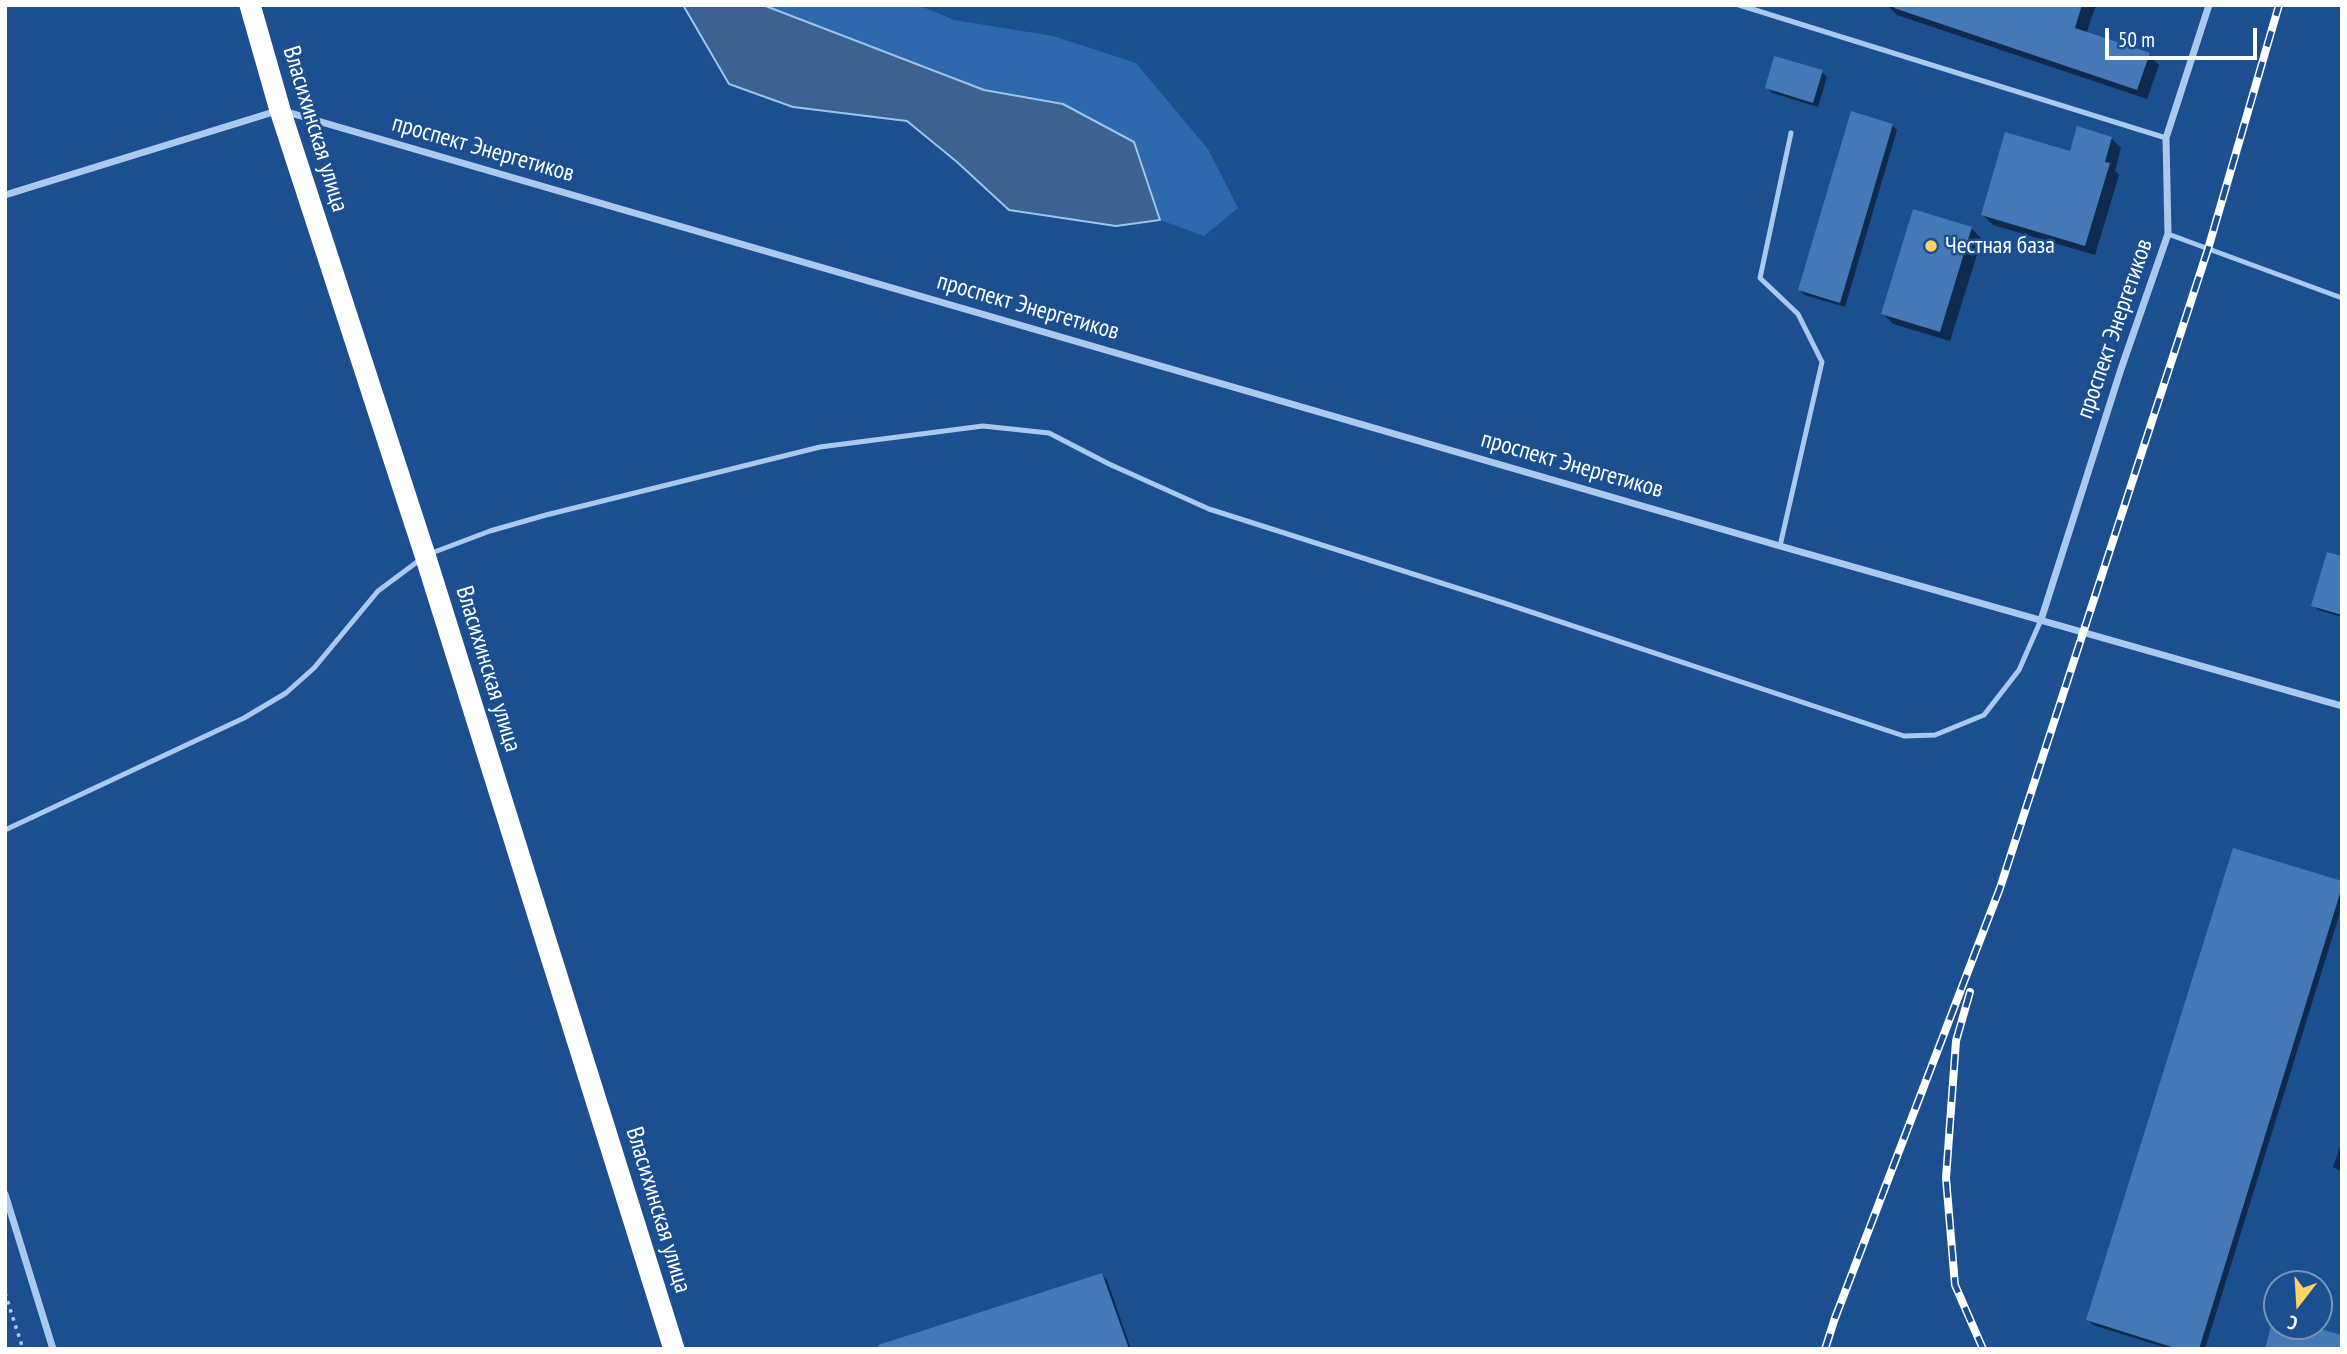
<!DOCTYPE html>
<html>
<head>
<meta charset="utf-8">
<style>
	body { margin:0 }
	#map { position:relative; width:2347px; height:1354px; overflow:hidden; background:#1b4f8f; font-family:"PT Sans Narrow",sans-serif }
	canvas { display:block }
	.frame { position:absolute; inset:0; border:7px solid #fff; pointer-events:none }
	.north { position:absolute; left:2263px; top:1270px; width:70px; height:70px; box-sizing:border-box; background:#1b4f8f; border:2px solid #7695bc; border-radius:50%; rotate:197deg; font-size:19px; font-weight:700; line-height:28px; text-align:center; color:#fff }
	.north::after { content:''; display:block; margin:auto; width:24px; height:32px; background:#ffd166; clip-path:polygon(50% 0,100% 100%,50% 72%,0 100%) }
	.scale { position:absolute; left:2105px; top:28px; width:152px; height:32px; box-sizing:border-box; border:4px solid #fff; border-top:0; padding-left:9px; font-size:21px; line-height:24px; white-space:nowrap; color:#fff; -webkit-text-stroke:5px #1b4f8f; paint-order:stroke }
</style>
</head>
<body>
<div id="map">
<canvas width="2347" height="1354"></canvas>
<div class="frame"></div>
<div class="north">С</div>
<div class="scale">50 m</div>
</div>
<script>
const g = document.querySelector('canvas').getContext('2d');
g.lineJoin = 'round';
function fill(path, color) { g.fillStyle = color; g.fill(path, 'evenodd'); }
function stroke(path, color, width, dash) { g.strokeStyle = color; g.lineWidth = width; g.lineCap = dash ? 'butt' : 'round'; g.setLineDash(dash || []); g.stroke(path); }
function label(font, color, halo, rows, align = 'center') {
  g.font = font + ' "PT Sans Narrow",sans-serif'; g.lineWidth = 5; g.setLineDash([]); g.textBaseline = 'middle'; g.strokeStyle = halo; g.fillStyle = color; for (const [text, x, y, turn = 0] of rows) {
    g.save(); g.translate(x, y); g.rotate((+turn || 0) * Math.PI / 180); g.textAlign = isNaN(turn) ? turn : align; if (halo) g.strokeText(text, 0, 0); g.fillText(text, 0, 0); g.restore();
  }
}
const green = new Path2D(`
	M763,5H918L954,20L1053,36L1136,63L1208,149L1238,208L1204,236L1160,220L1134,142L1063,104L984,90Z`);
const water = new Path2D(`
	M683,5H763L984,90L1063,104L1134,142L1160,220L1116,226L1009,210L957,162L907,121L793,107L729,84Z`);
const shadow = new Path2D(`
	M1887,5H2096L2086,34L2149,55L2159,65L2147,99L1897,15Z
	M1822,72L1827,77L1818,107L1772,93L1767,88Z
	M1892,125L1897,130L1845,307L1805,295L1800,290Z
	M2111,138L2121,148L2115,171L2119,175L2095,255L1993,225L1983,215Z
	M1971,228L1982,239L1950,341L1893,324L1883,313Z
	M2342,558V617L2318,610L2313,605Z
	M2342,883V906L2205,1349H2170L2093,1325L2088,1320Z
	M2342,1141V1172L2333,1167Z
	M1102,1275L1107,1280L1131,1349H873Z`);
const building = new Path2D(`
	M1894,5H2082L2075,28L2150,53L2137,90L1894,8Z
	M1774,56L1823,70L1813,103L1765,88Z
	M1851,111L1893,124L1840,303L1798,290Z
	M2077,126L2112,137L2105,162L2110,163L2085,246L1981,215L2005,132L2070,151Z
	M1913,209L1972,227L1940,332L1881,314Z
	M2327,552L2342,556V615L2311,606Z
	M2233,848L2342,881V887L2199,1349H2178L2086,1320Z
	M1102,1273L1129,1349H879L878,1345Z
	M2271,1326H2309L2342,1335V1349H2265Z`);
const path = new Path2D(`
	M5,1293L23,1349`);
const lane = new Path2D(`
	M1739,5L2166,138
	M2168,234L2342,298
	M1780,546L1822,362L1798,314L1760,278L1791,133
	M429,554L490,531L546,515L820,447L983,426L1049,433L1109,464L1209,509L1504,603L1904,736L1935,735L1984,715L2019,670L2041,620
	M5,830L244,718L286,693L314,668L378,591L421,559`);
const street = new Path2D(`
	M5,195L280,110L1780,546L2342,706
	M2041,620L2121,369L2168,234L2166,138L2209,5
	M5,1194L53,1349`);
const highway = new Path2D(`
	M250,5L280,110L425,555L674,1349`);
const rail = new Path2D(`
	M1970,992L1956,1041L1946,1178L1955,1285L1983,1349
	M1825,1349L1835,1318L2000,888L2208,249L2279,5`);
const markers = [
	[1931,246,7,"#ffd166"]
];
const streetNames = [
	["Власихинская улица",315,129,73],
	["проспект Энергетиков",483,149,16],
	["проспект Энергетиков",1028,307,16],
	["проспект Энергетиков",2115,329,-71],
	["проспект Энергетиков",1572,465,16],
	["Власихинская улица",488,669,73],
	["Власихинская улица",658,1210,73]
];
const poiNames = [
	["Честная база",1945,246]
];
fill(green, '#2e69ad');
fill(water, '#3c6290');
stroke(water, '#9cc4f0', 2);
fill(shadow, '#0007');
fill(building, '#4478b7');
stroke(path, '#a9c9ee', 3.5, [3.5, 5]);
stroke(lane, '#a9c9ee', 5);
stroke(street, '#a9c9ee', 7);
stroke(highway, '#fff', 21);
stroke(rail, '#fff', 8);
stroke(rail, '#1b4f8f', 5, [16]);
for (const [x, y, r, color] of markers) { const dot = new Path2D(); dot.arc(x, y, r, 0, 2 * Math.PI); g.fillStyle = color; g.fill(dot); stroke(dot, '#1b4f8f', 2.5); }
label('24px', '#fff', '#1b4f8f', streetNames);
label('24px', '#fff', '#1b4f8f', poiNames, 'left');
</script>
</body>
</html>
